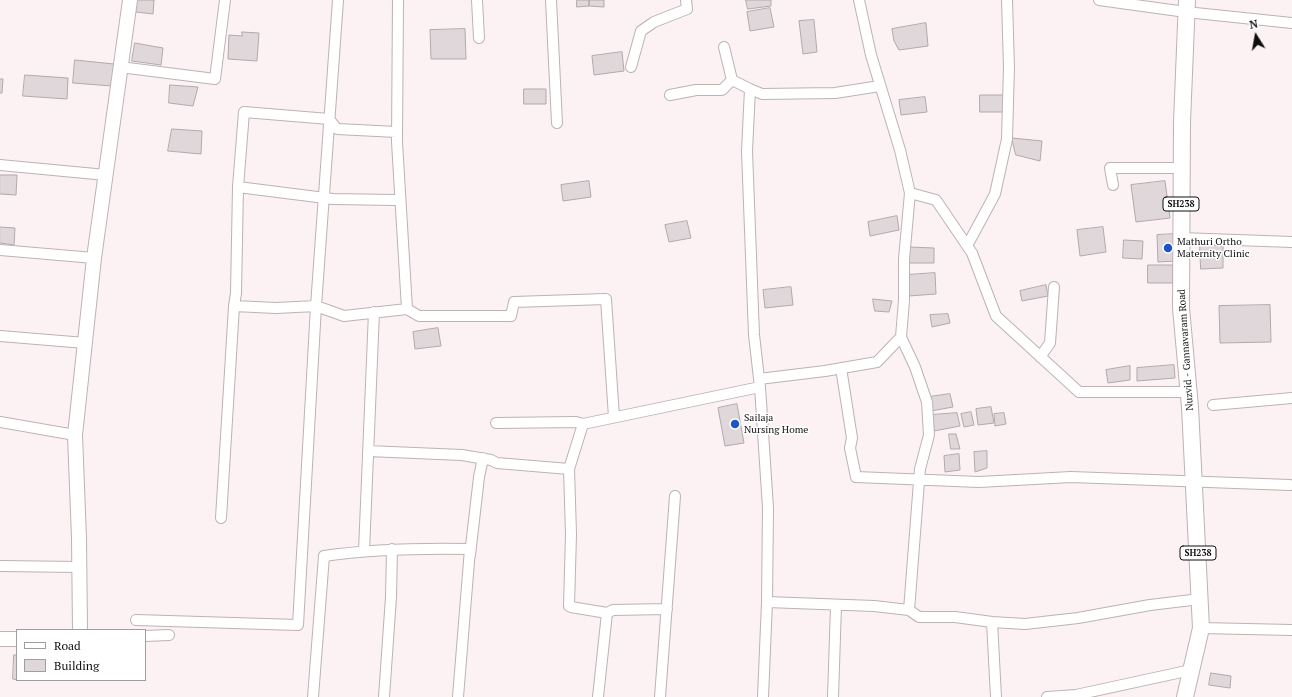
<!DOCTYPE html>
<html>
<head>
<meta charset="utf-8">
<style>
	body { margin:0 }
	#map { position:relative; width:1292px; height:697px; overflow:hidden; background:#fcf2f3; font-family:"PT Serif",serif }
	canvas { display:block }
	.legend { position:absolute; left:16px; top:629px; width:130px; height:52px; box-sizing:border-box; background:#fff; border:1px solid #9f9f9f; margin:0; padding:5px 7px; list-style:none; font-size:12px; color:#100e0e }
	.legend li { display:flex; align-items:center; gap:8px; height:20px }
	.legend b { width:20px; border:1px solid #9f9f9f }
	.north { position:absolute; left:1236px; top:16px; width:40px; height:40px; -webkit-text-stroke:3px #fff; paint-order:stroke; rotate:349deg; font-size:11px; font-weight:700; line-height:16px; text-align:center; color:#100e0e }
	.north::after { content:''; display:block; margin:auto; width:14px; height:18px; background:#100e0e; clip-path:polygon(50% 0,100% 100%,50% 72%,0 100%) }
</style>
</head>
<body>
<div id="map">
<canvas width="1292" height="697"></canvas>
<ul class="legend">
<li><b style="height:5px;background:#fff"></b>Road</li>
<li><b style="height:11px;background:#dfd7da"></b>Building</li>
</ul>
<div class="north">N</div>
</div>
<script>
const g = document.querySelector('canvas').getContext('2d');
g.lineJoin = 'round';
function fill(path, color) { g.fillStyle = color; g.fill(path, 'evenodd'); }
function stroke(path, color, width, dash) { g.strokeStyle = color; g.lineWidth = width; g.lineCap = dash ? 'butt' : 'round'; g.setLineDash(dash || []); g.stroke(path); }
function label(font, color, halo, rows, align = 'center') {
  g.font = font + ' "PT Serif",serif'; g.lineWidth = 3; g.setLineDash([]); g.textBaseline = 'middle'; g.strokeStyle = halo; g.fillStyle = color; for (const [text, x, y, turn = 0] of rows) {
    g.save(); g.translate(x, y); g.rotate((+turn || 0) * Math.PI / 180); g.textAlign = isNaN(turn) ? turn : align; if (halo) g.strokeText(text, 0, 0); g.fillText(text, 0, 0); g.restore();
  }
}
const building = new Path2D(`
	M137,0H154L153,14L136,12Z
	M577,0H589V6L577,7Z
	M590,0H604V7L589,6Z
	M746,0H771V6L748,9Z
	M770,8L774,27L750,31L747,12Z
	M814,20L817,52L803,54L799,21Z
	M926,23L928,46L899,50L894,41L892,29Z
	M465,29L466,59H431L430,30Z
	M242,32L259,33L257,61L228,59L229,35L242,36Z
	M135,43L163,48L161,65L132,61Z
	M622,52L624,71L594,75L592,56Z
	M75,60L114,64L112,86L73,83Z
	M25,75L68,78L67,99L23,96Z
	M0,79H3L2,93H0Z
	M170,85L198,87L193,106L169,103Z
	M524,89H546V104H524Z
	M980,95H1004V112H980Z
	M925,97L927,112L901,115L899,100Z
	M172,129L202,131L201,154L168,151Z
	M1012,138L1042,141L1040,161L1016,155Z
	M0,175H17L16,195L0,194Z
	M589,181L591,197L563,201L561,185Z
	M1165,181L1170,218L1136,222L1131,185Z
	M897,216L899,230L870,236L868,222Z
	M687,221L691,238L669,242L665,225Z
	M0,227L15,228L14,245L0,243Z
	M1103,227L1106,252L1080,256L1077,230Z
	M1175,234L1176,261L1158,262L1157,235Z
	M1124,240L1143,241L1142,259L1123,258Z
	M1200,244L1223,246V268L1201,269Z
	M909,247L934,248V263H908Z
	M1148,265H1173V283H1148Z
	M935,273L936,294L909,296L907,275Z
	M1046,285L1048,296L1022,301L1020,291Z
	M791,287L793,305L765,308L763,290Z
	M873,299L892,301L889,312L875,311Z
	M1270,305L1271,342L1220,343L1219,306Z
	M948,314L950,323L932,327L930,315Z
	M438,328L441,346L415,349L413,332Z
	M1174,365L1175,378L1137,381V368Z
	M1130,366V380L1108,383L1106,370Z
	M950,394L953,407L931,411L929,397Z
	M737,404L744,443L725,446L718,408Z
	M991,407L994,423L978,425L976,409Z
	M971,412L974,425L964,427L961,414Z
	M957,413L960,426L934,431L931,415Z
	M1004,413L1006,424L995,426L994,414Z
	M949,434H956L960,449H951Z
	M987,451V468L975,472L974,452Z
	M959,454L960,470L945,472L944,456Z
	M14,655H17V680L13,679Z
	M1211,673L1231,676L1230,688L1209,685Z`);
const street = new Path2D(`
	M398,0L397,142L407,309
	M477,0L479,38
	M551,0L557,123
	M859,0L871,55L900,150L910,193L904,259V300L901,337L915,367L927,402L929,435L920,469L909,610
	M1099,0L1186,12L1292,23
	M724,47L732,80L750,89L762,94L835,93L880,86
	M120,67L215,79L225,0
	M631,67L641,31L654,22L687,9L686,0
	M750,89L747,151L754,335L760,387L768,508L767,602L763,697
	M670,95L696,90H722L732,80
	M397,132L337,129L329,119L244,112L238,187L236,293L234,306L276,308L316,306L344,316L407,309L419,316H511L514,302L606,299L614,417
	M0,165L106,175
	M1113,185L1110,168H1182
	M238,187L333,199L395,200L400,199
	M910,193L936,200L972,253L996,316L1079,392H1189
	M1181,238L1292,242
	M967,246L995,194L1007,139L1009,67L1007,0
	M0,250L94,258
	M0,336L85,343
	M1040,357L1050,343L1054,287
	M841,368L852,438L850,448L856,477L979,482L1071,477L1290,485
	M759,379L825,371L877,362L901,337
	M1213,405L1292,398
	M0,422L75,435
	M496,423L576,422L583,424L760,387
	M583,424L569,469L571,534L569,606L571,607L607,613L613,610L667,609
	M368,451L462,455L491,460L497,463L569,469
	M221,518L234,306
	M364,551L374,312
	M470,555L479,477L483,458
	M0,566L79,567
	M767,602L874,606L909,610L919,617H955L992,622L1025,624L1078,618L1150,605L1200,599
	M136,620L298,625L316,306L338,0
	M992,622L996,697
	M1201,628L1292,630
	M145,636L169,635
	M313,697L324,556C373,549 420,548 470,549L458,697
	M384,697L391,597L392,549
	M598,697L607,613
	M660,697L675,496
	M833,697L836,606
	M1047,697L1076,695L1191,670`);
const secondary = new Path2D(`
	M80,630L79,538L75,435L94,258L130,0
	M0,639H17`);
const primary = new Path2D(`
	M1185,697L1201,628L1190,407L1181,308L1182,122L1187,0`);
const markers = [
	[1168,248,5,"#1c56c2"],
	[735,424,5,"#1c56c2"]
];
const shields = [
	[1181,204,36],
	[1198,553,36]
];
const shieldNames = [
	["SH238",1181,204],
	["SH238",1198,553]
];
const poiNames = [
	["Mathuri Ortho",1177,242],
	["Maternity Clinic",1177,254],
	["Sailaja",744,418],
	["Nursing Home",744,430]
];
const streetNames = [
	["Nuzvid - Gannavaram Road",1186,350,-94]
];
fill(building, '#dfd7da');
stroke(building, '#b1a9ac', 1);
stroke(street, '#bcb3b3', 12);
stroke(secondary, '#bcb3b3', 16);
stroke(primary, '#bcb3b3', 18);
stroke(street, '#fff', 10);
stroke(secondary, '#fff', 14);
stroke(primary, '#fff', 16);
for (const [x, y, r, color] of markers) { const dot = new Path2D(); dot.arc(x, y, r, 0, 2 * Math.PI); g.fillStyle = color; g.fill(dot); stroke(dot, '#fff', 1.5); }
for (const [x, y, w] of shields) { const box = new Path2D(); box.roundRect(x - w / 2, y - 7, w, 14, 3); g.fillStyle = '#fff'; g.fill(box); stroke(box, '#100e0e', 1); }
label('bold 9px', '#100e0e', null, shieldNames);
label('10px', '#100e0e', '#fff', poiNames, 'left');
label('10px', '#100e0e', '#fff', streetNames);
</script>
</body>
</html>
